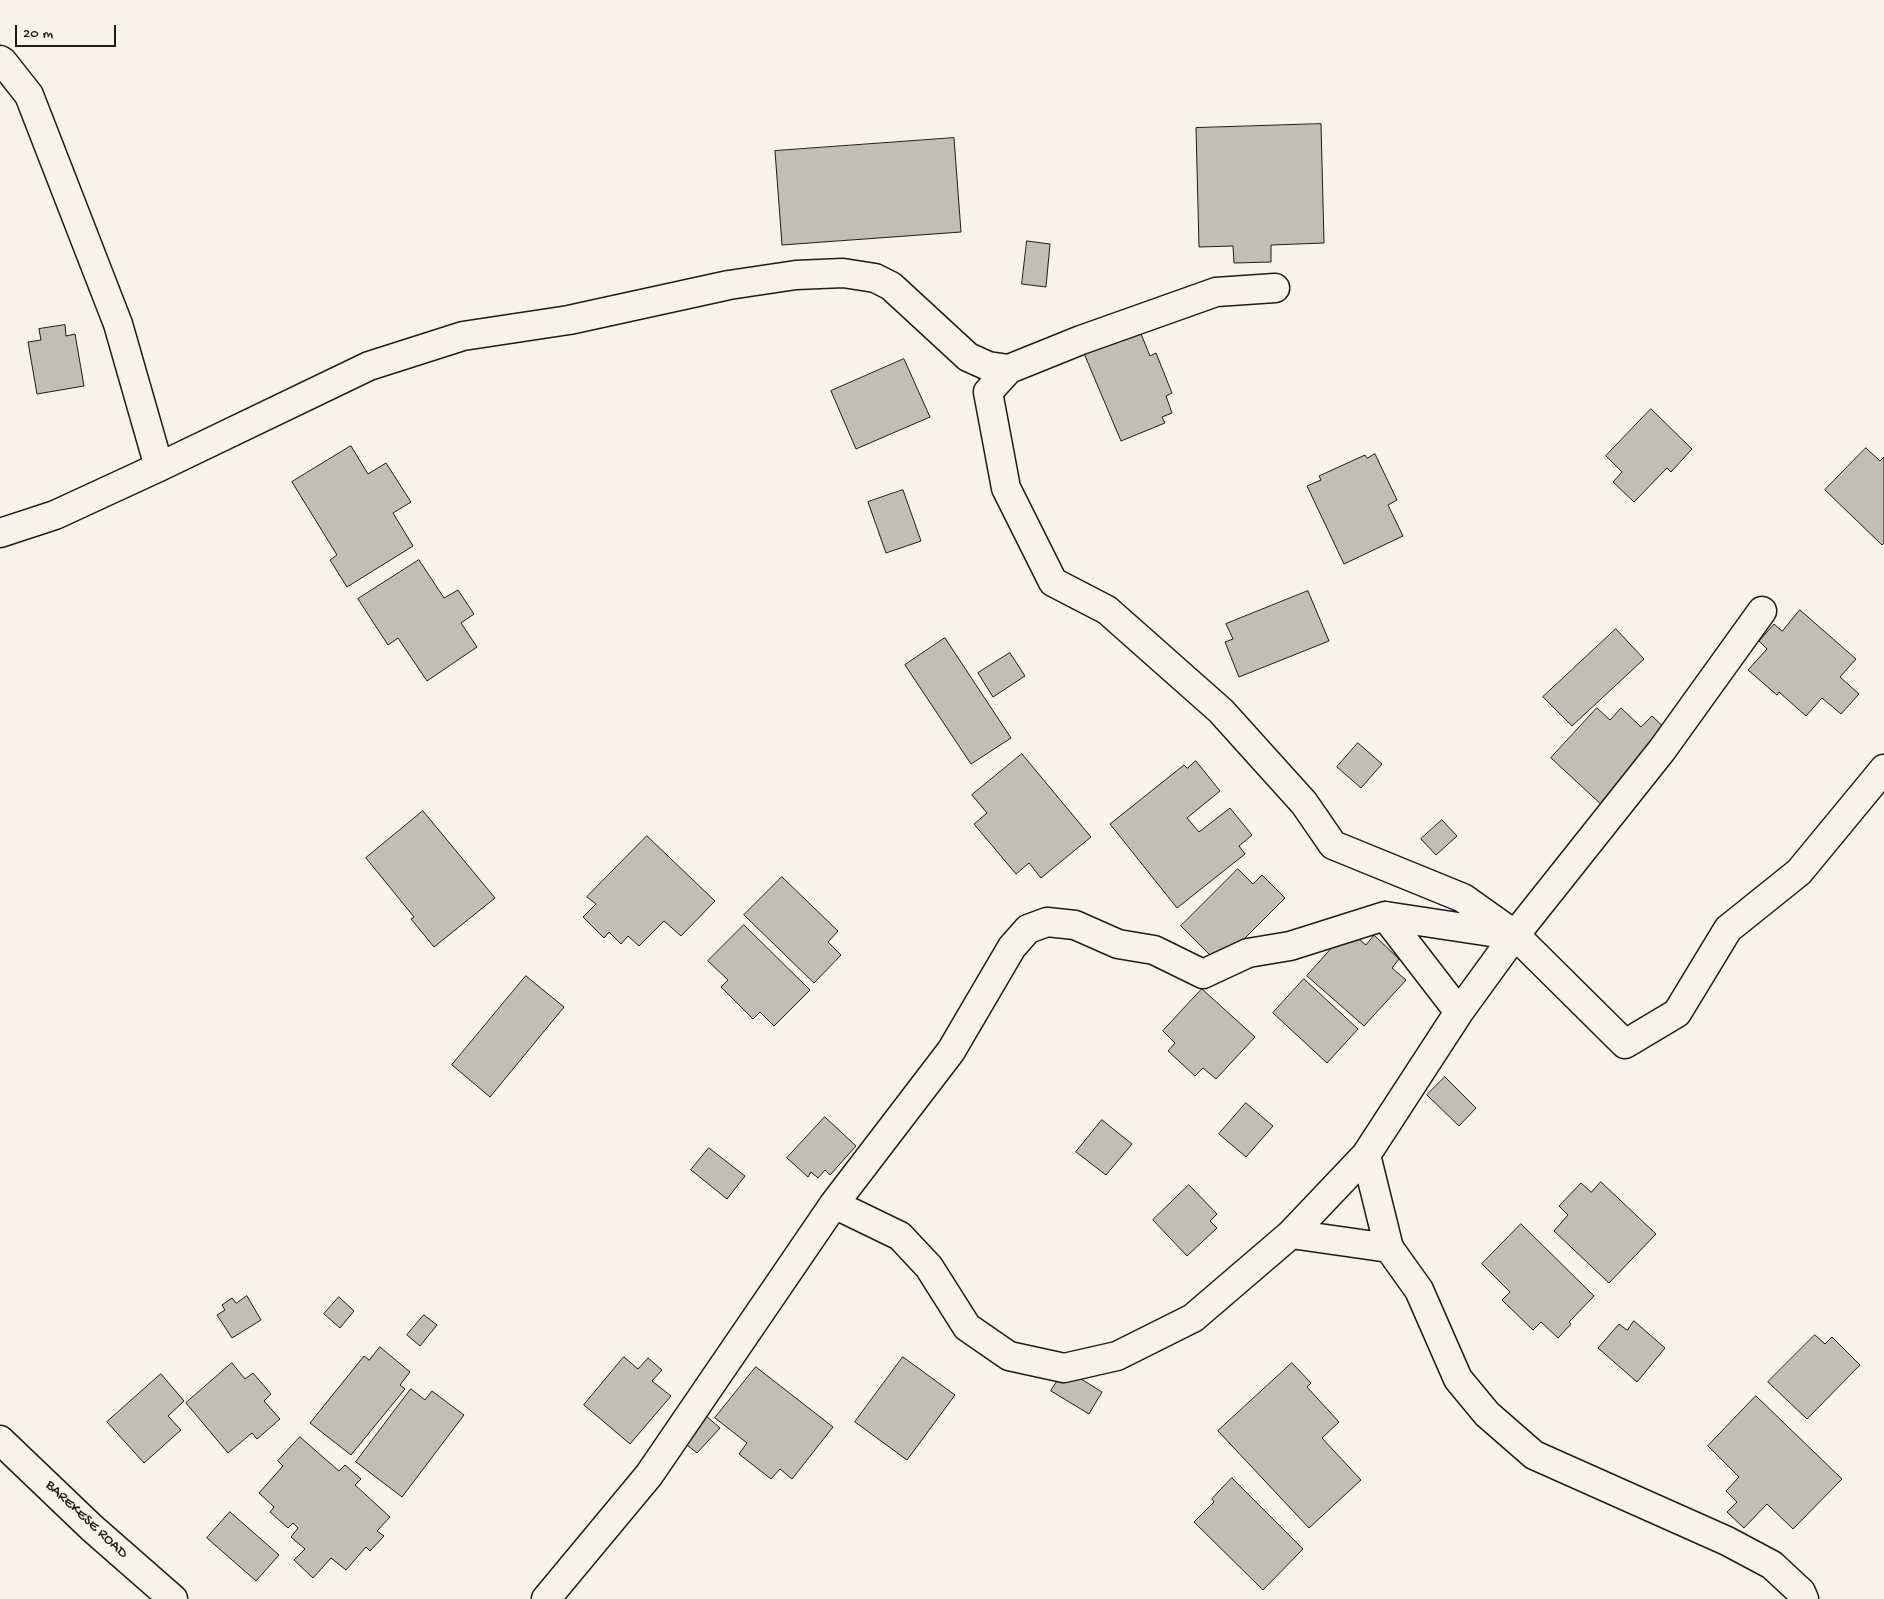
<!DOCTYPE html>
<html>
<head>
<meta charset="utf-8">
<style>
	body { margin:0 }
	#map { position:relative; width:1884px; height:1599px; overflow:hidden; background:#f7f3e8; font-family:"Gochi Hand",sans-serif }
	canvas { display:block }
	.scale { position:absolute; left:15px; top:25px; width:101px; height:22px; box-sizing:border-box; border:2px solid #1c1c1c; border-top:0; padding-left:6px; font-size:15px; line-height:18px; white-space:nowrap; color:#1c1c1c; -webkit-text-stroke:4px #f7f3e8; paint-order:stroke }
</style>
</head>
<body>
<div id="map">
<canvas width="1884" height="1599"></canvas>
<div class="scale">20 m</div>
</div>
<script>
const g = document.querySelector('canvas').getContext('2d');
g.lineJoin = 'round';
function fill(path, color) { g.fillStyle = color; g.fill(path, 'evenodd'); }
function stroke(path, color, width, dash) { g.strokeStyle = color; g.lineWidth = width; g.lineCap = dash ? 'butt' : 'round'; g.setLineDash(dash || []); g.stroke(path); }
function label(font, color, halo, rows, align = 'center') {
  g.font = font + ' "Gochi Hand",sans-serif'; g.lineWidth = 4; g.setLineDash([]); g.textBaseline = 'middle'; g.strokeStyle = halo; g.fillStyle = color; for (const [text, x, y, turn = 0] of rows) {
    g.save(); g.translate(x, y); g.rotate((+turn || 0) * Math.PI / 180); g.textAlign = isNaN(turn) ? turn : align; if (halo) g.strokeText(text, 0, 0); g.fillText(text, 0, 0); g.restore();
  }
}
const building = new Path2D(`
	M1321,124L1324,243L1271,245V262L1234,263L1233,246L1199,247L1196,128Z
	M954,138L961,232L782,245L775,151Z
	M1027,241L1050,244L1046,287L1022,284Z
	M65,325L66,336L75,334L84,386L37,394L28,342L41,340L39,329Z
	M1139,329L1150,356L1156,353L1172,393L1166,396L1172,413L1162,417L1165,423L1121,441L1083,351Z
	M904,359L930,417L856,449L831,391Z
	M1651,409L1692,449L1671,472L1667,468L1634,502L1613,482L1622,472L1606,456Z
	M351,446L368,474L386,463L411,502L393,513L413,546L347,587L330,560L337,555L292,482Z
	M1866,448L1880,461L1884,457V543L1882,545L1825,490Z
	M1375,454L1397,500L1388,505L1403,536L1344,564L1307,486L1321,480L1319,476L1365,455L1367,458Z
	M903,490L921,541L886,553L868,502Z
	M419,560L444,598L458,590L474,614L461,623L477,647L427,681L398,638L388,645L358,599Z
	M1308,591L1329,641L1239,677L1225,642L1233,639L1226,624Z
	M1800,610L1856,659L1840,677L1859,694L1841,714L1822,698L1806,716L1779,692L1777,695L1748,670L1767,649L1759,641L1774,624L1782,631Z
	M1616,629L1644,659L1572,726L1543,697Z
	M945,638L1011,738L971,764L905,665Z
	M1010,653L1025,676L993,697L978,673Z
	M1597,708L1610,720L1621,708L1641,727L1652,716L1670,733L1605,808L1551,758Z
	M1358,743L1382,764L1361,788L1337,767Z
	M1022,754L1091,837L1041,878L1029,863L1016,874L974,824L987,813L972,795Z
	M1196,761L1220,791L1187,818L1199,832L1230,808L1252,835L1239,846L1245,854L1177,908L1110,824L1184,765L1187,768Z
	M423,811L495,898L434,947L411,919L414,917L366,858Z
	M1442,820L1457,836L1436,855L1421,839Z
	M647,836L715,901L681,936L664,921L639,946L628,936L621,944L609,932L604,938L583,917L596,904L587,897Z
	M1238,869L1253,884L1262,875L1285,898L1219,964L1181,926Z
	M782,877L838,931L828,942L841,955L814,983L744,915Z
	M744,925L810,990L774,1026L760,1012L753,1019L721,987L728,980L708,961Z
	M1348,930L1366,945L1374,935L1399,959L1392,968L1406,980L1364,1026L1307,976Z
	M526,976L564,1007L490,1097L452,1065Z
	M1304,979L1358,1029L1327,1063L1273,1013Z
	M1202,989L1255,1037L1216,1079L1203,1068L1195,1076L1168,1051L1175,1043L1163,1031Z
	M1445,1077L1476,1108L1459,1126L1427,1095Z
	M1246,1103L1273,1126L1246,1157L1219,1134Z
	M825,1117L856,1146L830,1175L825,1170L818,1178L811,1172L808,1177L787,1158Z
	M1102,1120L1132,1144L1106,1175L1076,1152Z
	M709,1148L745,1176L727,1199L691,1170Z
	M1601,1182L1656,1234L1609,1283L1554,1231L1568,1215L1559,1206L1581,1183L1591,1192Z
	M1189,1185L1217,1214L1210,1221L1217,1228L1187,1256L1153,1220Z
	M1521,1224L1594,1296L1569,1322L1571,1324L1558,1338L1541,1322L1533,1330L1502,1300L1510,1292L1482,1264Z
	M247,1296L261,1320L232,1338L217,1315L225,1310L222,1305L232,1298L236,1303Z
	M339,1297L354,1311L340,1328L324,1314Z
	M424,1315L437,1325L420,1346L407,1335Z
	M1634,1321L1665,1348L1637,1382L1598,1348L1619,1324L1627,1330Z
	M1815,1335L1825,1344L1832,1337L1860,1365L1807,1419L1768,1382Z
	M380,1347L410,1372L400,1385L405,1389L351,1455L310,1423L364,1356L369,1360Z
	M624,1357L638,1369L648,1358L662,1370L652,1381L671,1396L630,1444L584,1405Z
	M903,1357L955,1395L907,1460L855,1422Z
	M232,1363L245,1379L253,1373L271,1394L264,1401L280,1419L257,1439L252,1433L228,1453L186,1403Z
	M1292,1363L1311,1383L1307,1387L1339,1422L1322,1438L1361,1480L1309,1528L1218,1431Z
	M756,1367L833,1427L792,1479L780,1469L771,1479L739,1454L747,1443L715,1418Z
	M1065,1369L1102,1392L1089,1414L1051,1391Z
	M161,1374L184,1401L168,1416L181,1430L144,1463L107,1422Z
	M411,1389L425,1400L432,1391L464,1415L402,1497L356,1462Z
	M1756,1396L1842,1479L1793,1529L1767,1504L1744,1528L1727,1512L1737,1502L1726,1491L1739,1477L1708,1446Z
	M705,1415L720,1428L697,1453L682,1441Z
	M300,1437L339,1471L345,1465L361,1479L355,1485L390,1517L377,1531L384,1536L370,1551L366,1547L346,1570L331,1558L313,1578L294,1560L305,1549L291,1537L298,1528L293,1523L288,1528L270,1512L274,1507L259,1493L283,1466L278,1461Z
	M1232,1478L1303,1549L1263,1590L1194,1522L1214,1502L1212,1499Z
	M230,1512L279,1555L256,1581L207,1538Z`);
const street = new Path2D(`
	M0,60L3,62L29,95L118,324L159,467
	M1009,369L988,392L1006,488L1053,582L1107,610L1221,711L1304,803L1333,845L1463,898L1515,935L1625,1044L1677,1013L1728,929L1799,872L1884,769
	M0,533L55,515L159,467L369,366L463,336L569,320L729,285L796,275L843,273L875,278L891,286L968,357L988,366L1009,369L1081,340L1216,292L1275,288
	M1385,916L1459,1012
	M1366,1155L1389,1248L1419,1290L1458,1379L1487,1414L1534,1455L1727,1541L1772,1565L1801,1592L1804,1599
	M834,1204L900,1236L929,1267L967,1327L1009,1356L1064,1368L1117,1356L1193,1318L1291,1234L1366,1155L1459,1012L1515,935L1662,750L1762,611
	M1291,1234L1389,1248
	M546,1599L649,1475L834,1204L951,1051L1012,947L1028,929L1047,922L1075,925L1118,944L1154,950L1203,974L1248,953L1290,946L1385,916L1511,935`);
const secondary = new Path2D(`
	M0,1440L92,1528L173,1599`);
const streetNames = [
	["BAREKESE ROAD",86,1520,43]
];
fill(building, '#c0beb5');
stroke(building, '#1c1c1c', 1);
stroke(street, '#1c1c1c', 31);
stroke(secondary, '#1c1c1c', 31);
stroke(street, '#f7f3e8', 28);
stroke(secondary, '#f7f3e8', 28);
label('15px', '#1c1c1c', '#f7f3e8', streetNames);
</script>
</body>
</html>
